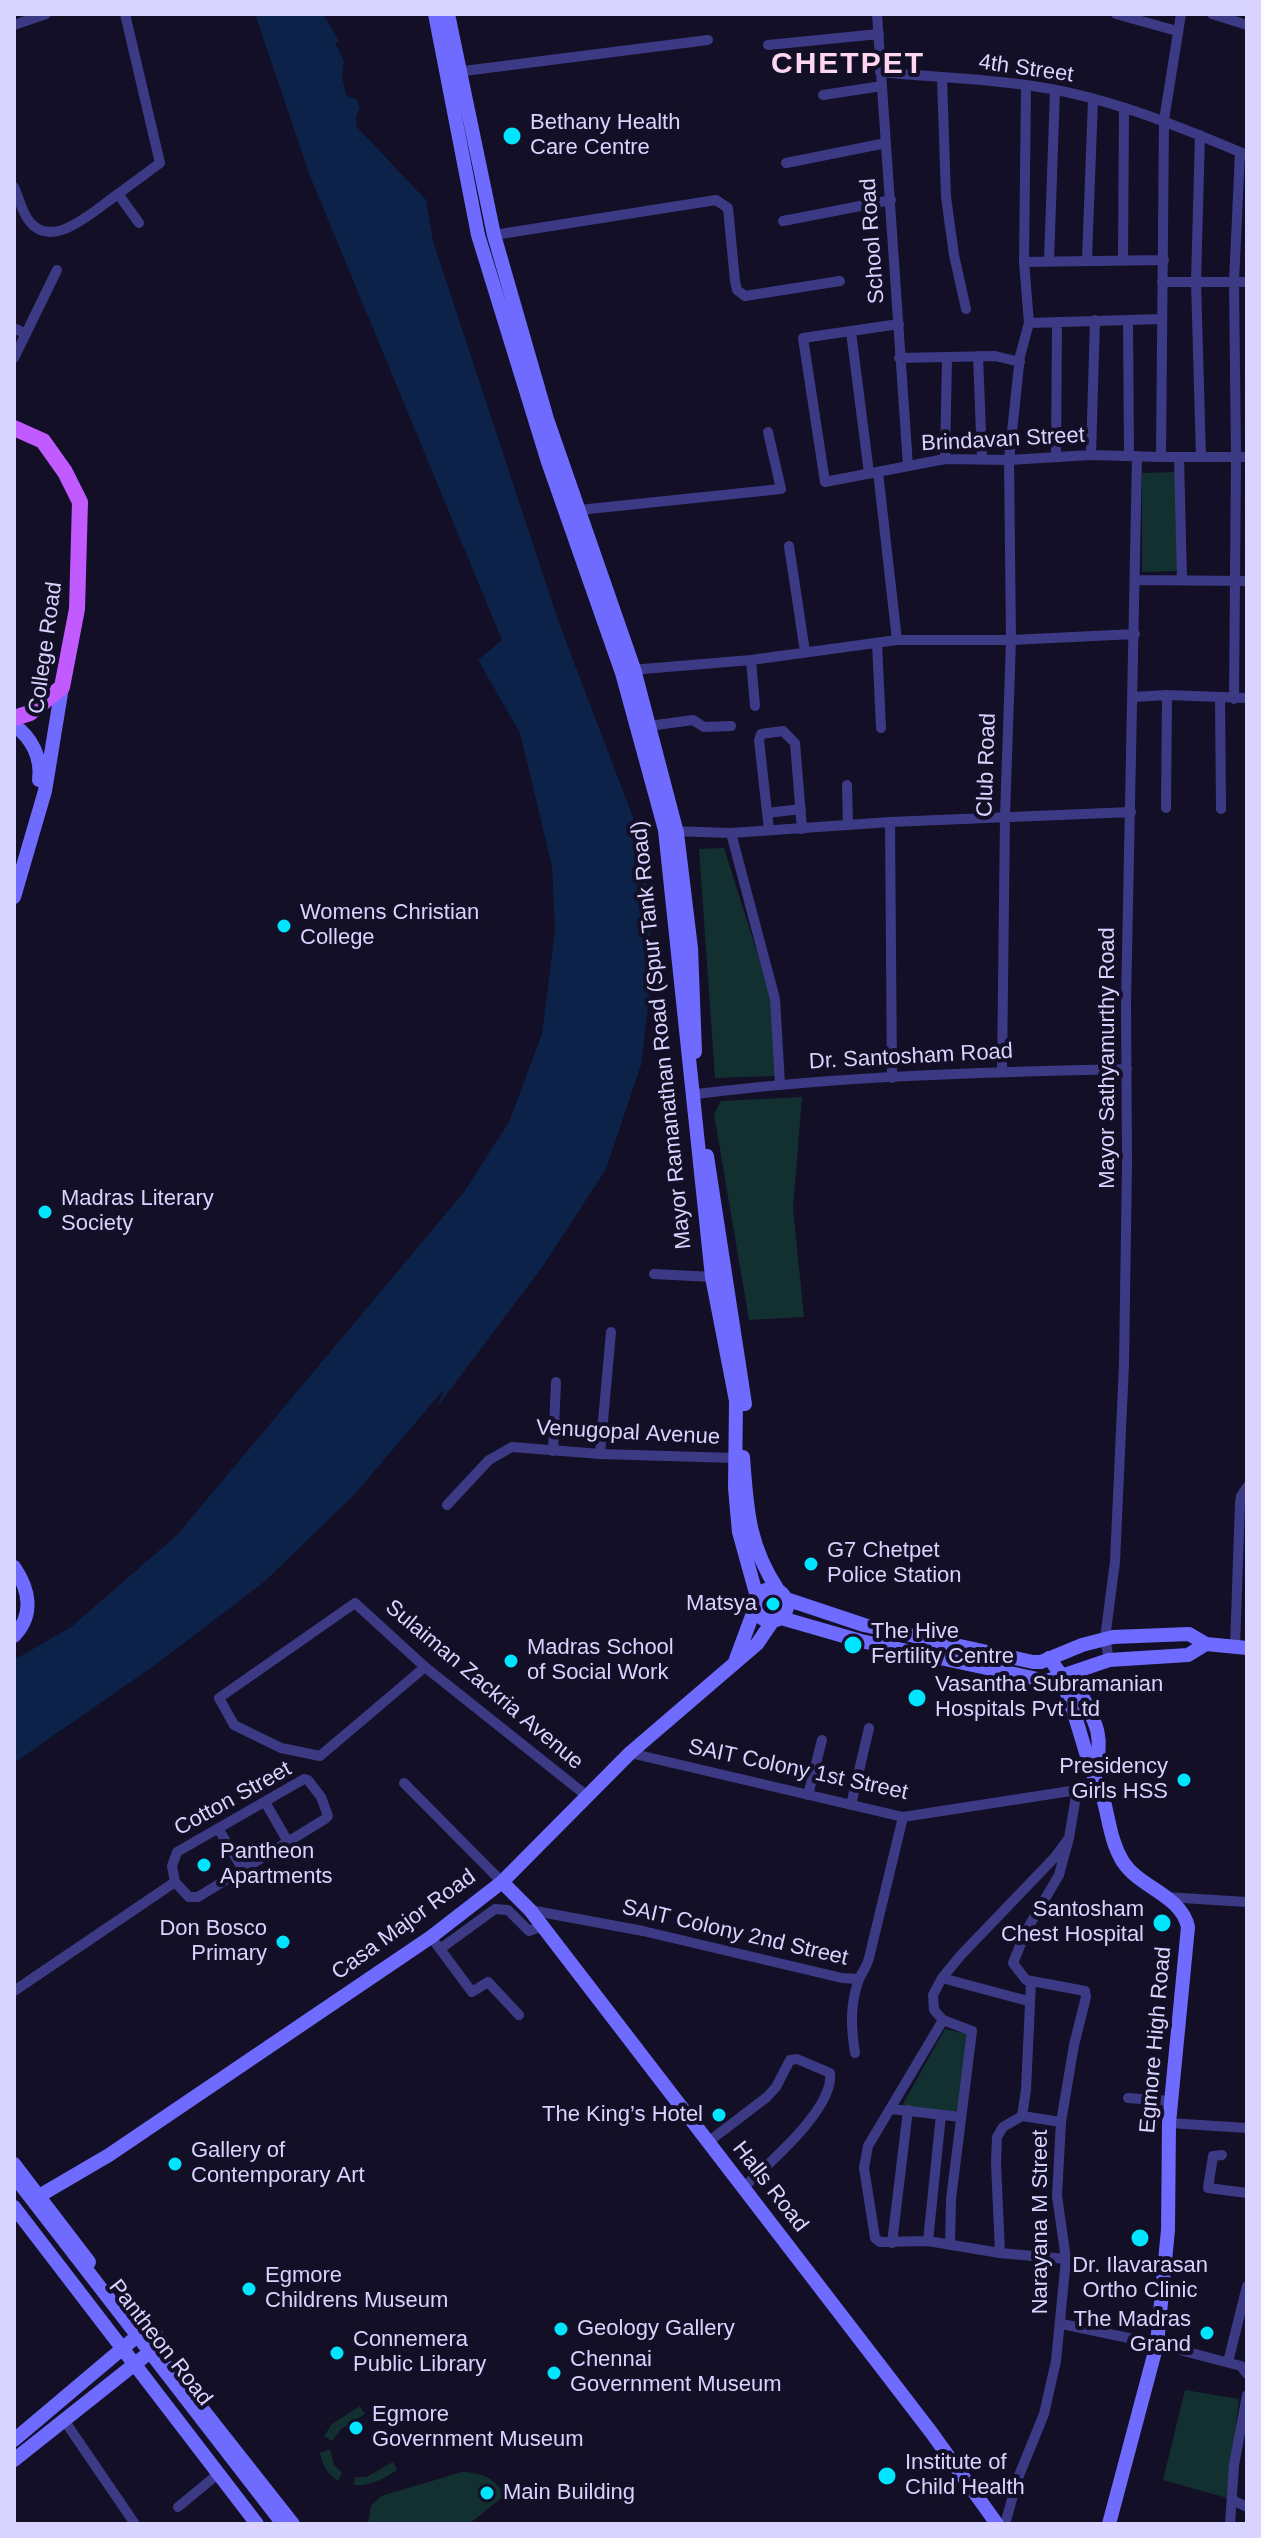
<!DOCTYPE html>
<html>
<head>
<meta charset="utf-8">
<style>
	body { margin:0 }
	#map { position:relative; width:1261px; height:2538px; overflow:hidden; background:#130f26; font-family:Arial,sans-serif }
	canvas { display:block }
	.frame { position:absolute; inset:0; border:16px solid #d9d4ff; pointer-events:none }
</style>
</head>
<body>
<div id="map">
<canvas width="1261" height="2538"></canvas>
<div class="frame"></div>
</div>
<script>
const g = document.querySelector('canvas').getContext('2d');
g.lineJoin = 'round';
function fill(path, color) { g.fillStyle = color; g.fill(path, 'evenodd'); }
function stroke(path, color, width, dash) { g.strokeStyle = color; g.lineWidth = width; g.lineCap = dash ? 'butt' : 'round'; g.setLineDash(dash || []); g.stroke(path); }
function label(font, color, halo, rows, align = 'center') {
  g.font = font + ' Arial,sans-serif'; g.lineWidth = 8; g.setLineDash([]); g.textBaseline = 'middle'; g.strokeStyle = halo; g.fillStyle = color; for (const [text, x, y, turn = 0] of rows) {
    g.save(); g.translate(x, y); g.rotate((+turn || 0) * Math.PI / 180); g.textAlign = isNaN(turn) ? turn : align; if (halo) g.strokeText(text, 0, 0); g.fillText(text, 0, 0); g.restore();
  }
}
const green = new Path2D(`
	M1179,472L1181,571L1142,572V473Z
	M724,848L774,1006L775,1076L715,1078L699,849Z
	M802,1097L793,1208L804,1317L749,1320L714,1114L721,1101Z
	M945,2029L971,2035L960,2116L900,2109Z
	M1185,2390L1239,2399L1227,2498L1163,2480Z
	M360,2406L365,2414L341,2429L332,2441L324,2436L332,2424Z
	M330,2449L334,2465L342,2473L338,2481C327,2474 323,2466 320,2453Z
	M393,2462L397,2470C383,2479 371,2486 354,2485L355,2477H366Z
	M462,2472C480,2472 497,2478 504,2496L469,2524H368L371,2506L381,2496Z`);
const water = new Path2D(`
	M255,14H323L339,41L335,43L344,61L342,76L346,95L357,100L360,108L356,116L357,127L426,200L433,241L559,623L634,820L650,904V989L641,1065L606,1169L543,1266L437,1407L444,1389L355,1494L264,1582L155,1665L14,1763V1660L71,1627L177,1535L464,1192L509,1122L542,1034L555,930L552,866L520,733L478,660L502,640L310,176Z`);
const street = new Path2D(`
	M877,14L908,466
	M1116,14L1177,31
	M1212,14L1247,25
	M14,25L46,14
	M768,45L879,34
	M456,72L708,40
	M880,72C929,77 978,78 1026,85C1103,95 1176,125 1247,155
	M942,78L946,197L954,255L966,309
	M823,95L882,86
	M1200,135L1196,281L1201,457
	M786,163L886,143
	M14,187C19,198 22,213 30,222C53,251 96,209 118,194L139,223
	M118,194L160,163L125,14
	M783,221L891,200
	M494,235L716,200L728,208L735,281L737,290L745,296L840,281
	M1087,259L1093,100
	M1123,260L1124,108
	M1049,261L1055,90
	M1024,262L1164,260
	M1162,282H1247
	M1128,320L1129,455
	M1029,323L1161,319
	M899,324L803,338L825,482L945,459L1009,460L1091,455L1161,457L1164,120L1181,14
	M14,328L26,334
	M851,332L869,473
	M978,356L982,459
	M14,358L57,270
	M899,358L995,356L1020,362
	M1091,455L1095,320
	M1056,457L1057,322
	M1161,457H1247
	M1179,457L1182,580
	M945,459L947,357
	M878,472L897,640
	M579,510L781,489L768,432
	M789,546L805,652
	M1135,580L1247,581
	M877,643L881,728
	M751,660L755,706
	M631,670L751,660L897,640H1011L1135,634
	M1132,697L1167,695L1247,698
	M1220,697L1221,809
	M1234,699L1236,457L1234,282L1240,152
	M649,726L693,720L704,727L731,726
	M847,785L848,825
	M1166,808L1167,695
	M767,813L801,809
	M890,822L892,1078
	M769,830L759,740L761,734L783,731L795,743L802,829
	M670,831L731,833L890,822L1131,812
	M731,833L775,999L780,1084
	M1002,1071L1005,816L1011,640L1009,460L1020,356L1029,323L1024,262L1026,85
	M697,1094C840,1076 984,1072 1127,1069
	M654,1274L712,1277
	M553,1451L556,1382
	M600,1454L611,1332
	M447,1505L489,1460L512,1447L600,1454L735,1458
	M1235,1647L1240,1503L1241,1496L1247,1487
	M1109,1660L1105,1638L1115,1562L1124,1364L1127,1164L1126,1003L1137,456
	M425,1667L320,1756L281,1748L234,1725L219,1698L355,1603L425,1667L587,1796
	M630,1753L903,1817L1077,1790H1101
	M404,1783L502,1882
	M808,1795L822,1740
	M265,1802L287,1840
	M851,1805L869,1728
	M219,1830L242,1868
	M1166,1897L1247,1902
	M530,1910L643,1931L842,1978L859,1979
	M431,1937L472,1992L488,1982L519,2015
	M440,1949L495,1909L508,1910L529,1931L542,1926
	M942,1978L1028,2001
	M14,1991L175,1882L189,1897H198L325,1819L328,1816L321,1797L308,1780L304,1779L177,1852L172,1866L175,1882
	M943,2020L972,2031L951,2199L950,2245
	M855,2053C851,2028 850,2006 858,1982C861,1973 867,1967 869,1958L903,1817
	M1128,2098L1171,2101
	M891,2109L961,2117
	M1022,2116L1026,2090L1031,1982
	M1169,2123L1247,2128
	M708,2142L767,2097L776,2087L790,2060L797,2059L830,2073C835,2108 767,2165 743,2188
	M1222,2155L1213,2156L1208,2188L1247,2193
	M928,2241L941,2115
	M892,2243L908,2110
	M1000,2253L996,2163L997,2137L1003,2127L1022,2116L1061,2122
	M1066,2259L1000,2253L928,2241L880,2242L875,2238L864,2168L868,2146L943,2020L934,2010L933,1995L942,1978L961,1955L1055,1857L1069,1838L1077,1790
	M1062,2324L1157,2344L1241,2366L1247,2374
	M1228,2362L1247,2286
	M64,2420L135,2524
	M1232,2500L1247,2507
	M178,2507L218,2474
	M1005,2524L1018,2478L1044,2414L1056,2361L1066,2259L1057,2196L1061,2122L1074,2045L1086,1997L1085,1991L1026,1980L1013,1963L1026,1931L1059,1875L1069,1838
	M1230,2524L1234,2465L1247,2395`);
const secondary = new Path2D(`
	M435,14L478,235L548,462L622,673L665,830L712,1277L736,1401L735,1488L739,1532L757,1597
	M448,14L494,235L547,419L634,669L677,833L691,948L695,1052
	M14,725C32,738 42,758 39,780
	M14,897L45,791L62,687
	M707,1156L745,1404
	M743,1457C747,1509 748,1545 778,1590
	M14,1567C29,1589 35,1614 14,1636
	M755 1605a16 16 0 1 1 32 0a16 16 0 1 1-32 0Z
	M786,1599L864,1625L1033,1662H1041L1082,1645L1113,1637L1189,1634L1206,1644L1247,1648
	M781,1618L861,1641L1047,1681L1109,1660L1188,1655L1206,1644
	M1049,1658L1067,1683L1078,1688C1094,1720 1106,1735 1094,1772
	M736,1659L755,1608
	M1067,1683L1066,1691C1077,1718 1083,1746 1093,1774C1095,1780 1099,1785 1101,1791C1109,1815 1109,1839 1123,1862C1140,1888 1181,1895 1188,1927L1169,2123L1168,2230L1157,2344L1109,2524
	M502,1882L530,1910L931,2432L997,2524
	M14,2164L89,2262
	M39,2196L109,2155L431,1937L502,1882L630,1753L757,1644L772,1622
	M14,2207L257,2524
	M170,2368L293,2524
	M14,2440L142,2332L156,2335L155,2348L14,2460`);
const primary = new Path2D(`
	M14,428L43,441L65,472L80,502L77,609L62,687L30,713L14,718`);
const secondaryBridge = new Path2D(`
	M14,2176L283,2524`);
const markers = [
	[512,136,10,"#00e5ff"],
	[284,926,8,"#00e5ff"],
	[45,1212,8,"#00e5ff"],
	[811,1564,8,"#00e5ff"],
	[773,1604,8,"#00e5ff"],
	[853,1645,10,"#00e5ff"],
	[511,1661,8,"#00e5ff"],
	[917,1698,10,"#00e5ff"],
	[1184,1780,8,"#00e5ff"],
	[204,1865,8,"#00e5ff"],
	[1162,1923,10,"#00e5ff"],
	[283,1942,8,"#00e5ff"],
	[719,2115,8,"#00e5ff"],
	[175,2164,8,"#00e5ff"],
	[1140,2238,10,"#00e5ff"],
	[249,2289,8,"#00e5ff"],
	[561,2329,8,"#00e5ff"],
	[1207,2333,8,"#00e5ff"],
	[337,2353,8,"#00e5ff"],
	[554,2373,8,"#00e5ff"],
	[356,2428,8,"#00e5ff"],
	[887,2476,10,"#00e5ff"],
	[487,2493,8,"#00e5ff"]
];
const streetNames = [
	["4th Street",1026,69,8],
	["School Road",873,241,-94],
	["Brindavan Street",1003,440,-3],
	["College Road",46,648,-82],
	["Club Road",987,765,-88],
	["Mayor Ramanathan Road (Spur Tank Road)",662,1035,-96],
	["Dr. Santosham Road",911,1057,-3],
	["Mayor Sathyamurthy Road",1108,1058,-90],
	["Venugopal Avenue",628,1433,3],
	["Sulaiman Zackria Avenue",484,1685,40],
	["SAIT Colony 1st Street",798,1770,12],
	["Cotton Street",233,1799,-29],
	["Casa Major Road",404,1925,-36],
	["SAIT Colony 2nd Street",735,1933,13],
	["Egmore High Road",1156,2040,-85],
	["Halls Road",770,2187,52],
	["Narayana M Street",1041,2222,-90],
	["Pantheon Road",160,2343,52]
];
const poiNames = [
	["Bethany Health",530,123],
	["Care Centre",530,148],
	["Womens Christian",300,913],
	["College",300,938],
	["Madras Literary",61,1199],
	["Society",61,1224],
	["G7 Chetpet",827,1551],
	["Police Station",827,1576],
	["Matsya",757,1604,"right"],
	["The Hive",871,1632],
	["Fertility Centre",871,1657],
	["Madras School",527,1648],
	["of Social Work",527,1673],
	["Vasantha Subramanian",935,1685],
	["Hospitals Pvt Ltd",935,1710],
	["Presidency",1168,1767,"right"],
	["Girls HSS",1168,1792,"right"],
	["Pantheon",220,1852],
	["Apartments",220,1877],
	["Santosham",1144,1910,"right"],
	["Chest Hospital",1144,1935,"right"],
	["Don Bosco",267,1929,"right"],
	["Primary",267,1954,"right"],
	["The King’s Hotel",703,2115,"right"],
	["Gallery of",191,2151],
	["Contemporary Art",191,2176],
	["Dr. Ilavarasan",1140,2266,"center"],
	["Ortho Clinic",1140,2291,"center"],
	["Egmore",265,2276],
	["Childrens Museum",265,2301],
	["The Madras",1191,2320,"right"],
	["Grand",1191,2345,"right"],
	["Geology Gallery",577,2329],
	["Connemera",353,2340],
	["Public Library",353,2365],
	["Chennai",570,2360],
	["Government Museum",570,2385],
	["Egmore",372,2415],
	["Government Museum",372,2440],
	["Institute of",905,2463],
	["Child Health",905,2488],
	["Main Building",503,2493]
];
const districtNames = [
	["CHETPET",848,65]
];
fill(green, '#12302f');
fill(water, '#0c2248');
stroke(street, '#3d3a85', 10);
stroke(secondary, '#6f6bff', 14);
stroke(primary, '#c25bff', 16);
stroke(secondaryBridge, '#6f6bff', 14);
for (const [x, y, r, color] of markers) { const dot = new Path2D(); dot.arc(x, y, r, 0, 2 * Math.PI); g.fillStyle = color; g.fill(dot); stroke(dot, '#130f26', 3); }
label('22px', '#d9d4ff', '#130f26', streetNames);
label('22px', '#d9d4ff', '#130f26', poiNames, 'left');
g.letterSpacing = '2px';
label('bold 30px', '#ffd6f0', '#130f26', districtNames);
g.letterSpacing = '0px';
</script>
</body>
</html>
